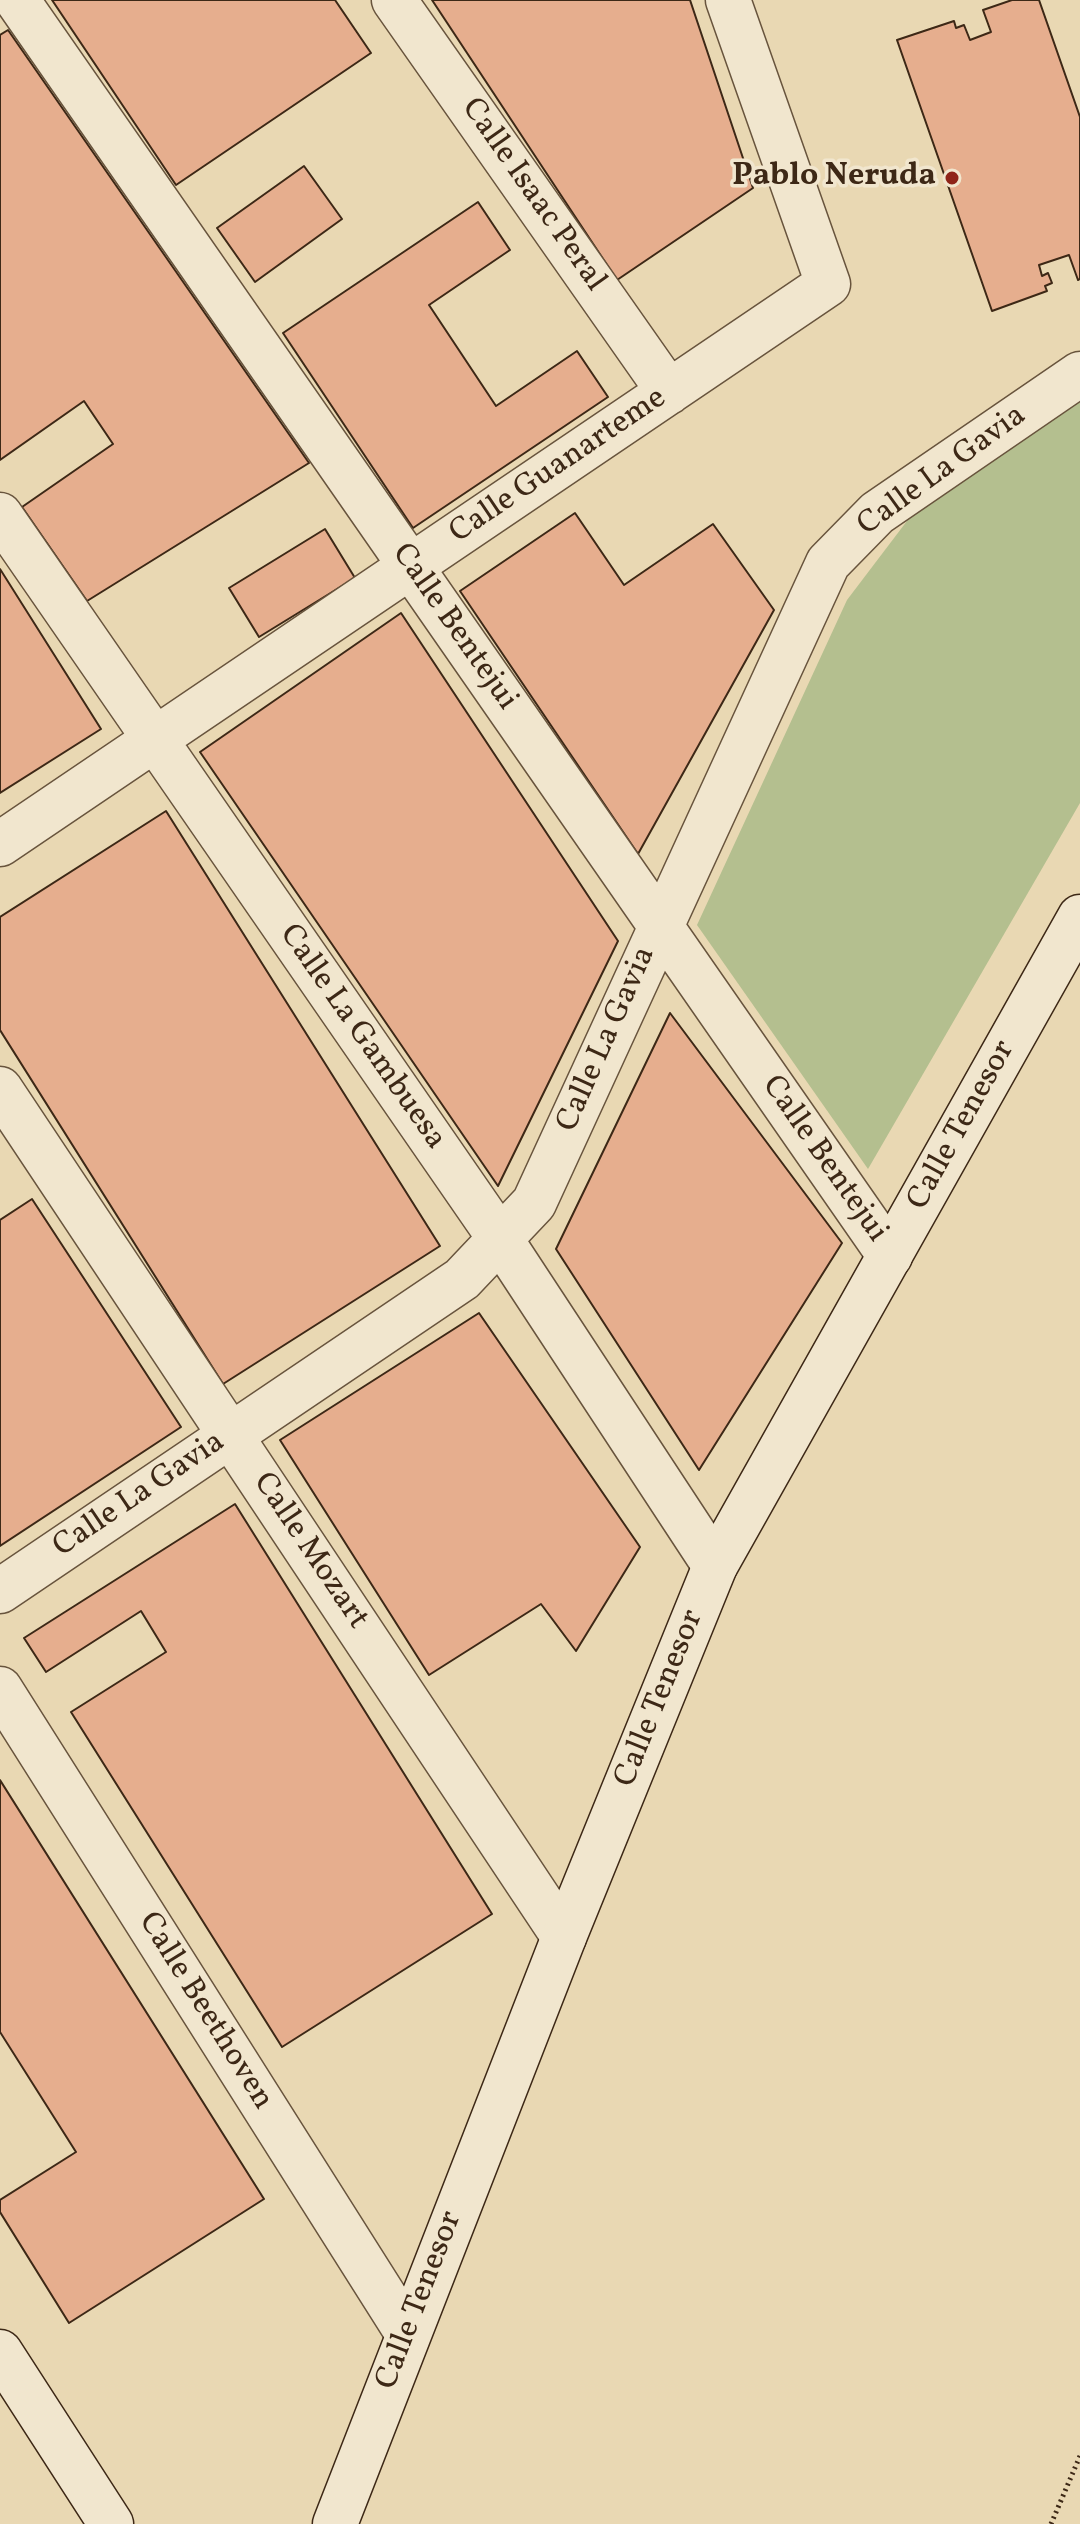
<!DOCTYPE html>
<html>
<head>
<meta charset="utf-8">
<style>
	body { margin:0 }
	canvas { display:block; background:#e9d8b3 }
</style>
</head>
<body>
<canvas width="1080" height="2524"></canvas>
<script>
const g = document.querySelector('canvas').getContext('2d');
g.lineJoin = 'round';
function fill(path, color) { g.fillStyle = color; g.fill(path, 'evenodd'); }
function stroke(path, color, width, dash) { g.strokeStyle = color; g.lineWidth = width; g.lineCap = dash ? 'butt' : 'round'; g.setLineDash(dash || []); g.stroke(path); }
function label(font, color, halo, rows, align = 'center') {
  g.font = font + ' Vollkorn,serif'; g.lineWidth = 7; g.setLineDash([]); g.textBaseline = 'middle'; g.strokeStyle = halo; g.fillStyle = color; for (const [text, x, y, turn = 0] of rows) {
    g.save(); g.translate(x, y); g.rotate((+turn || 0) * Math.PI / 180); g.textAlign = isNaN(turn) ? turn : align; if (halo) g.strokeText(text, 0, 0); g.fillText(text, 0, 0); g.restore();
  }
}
const green = new Path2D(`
	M1080,401V803L868,1169L697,925L847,600L910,517Z`);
const building = new Path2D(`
	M52,0H335L371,53L176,185Z
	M432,0H690L753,188L617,280Z
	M1012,0H1039L1080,117V279L1078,280L1069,255L1039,265L1042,276L1048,273L1052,283L1045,286L1047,291L992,311L897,40L954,21L956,28L964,25L970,40L991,32L983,10Z
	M8,30L309,463L87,601L22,507L113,444L84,401L0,460V35Z
	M304,166L342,219L255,282L217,228Z
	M478,202L510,250L429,305L496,406L577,351L608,397L413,528L283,333Z
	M575,513L624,585L713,524L774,610L638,854L460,591Z
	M325,529L355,578L259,637L229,588Z
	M0,569L101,729L0,793Z
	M401,613L618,941L498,1186L200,752Z
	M166,811L440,1246L223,1384L0,1030V917Z
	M670,1013L842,1243L699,1470L556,1249Z
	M32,1199L181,1427L0,1546V1220Z
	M479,1313L640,1547L576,1651L541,1604L429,1675L280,1440Z
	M235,1504L492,1914L282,2047L71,1712L166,1652L141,1611L46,1672L24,1638Z
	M0,1780L264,2199L69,2323L0,2212V2200L76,2152L0,2032Z`);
const path = new Path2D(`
	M1051,2524L1080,2456`);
const street = new Path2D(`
	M17,0L890,1256
	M394,0L669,392
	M0,515L501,1240L715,1566
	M0,844L828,284L728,0
	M0,1089L564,1937
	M0,1591L462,1279L534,1203L828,563L877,513L1080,374
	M0,1689L408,2334`);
const secondary = new Path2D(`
	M0,2352L111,2524
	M335,2524L564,1937L715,1566L1080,917`);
const markers = [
	[952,178,8,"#8f2418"]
];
const poiNames = [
	["Pablo Neruda",936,178]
];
const streetNames = [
	["Calle Isaac Peral",532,196,55],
	["Calle Guanarteme",559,467,-34],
	["Calle La Gavia",943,472,-36],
	["Calle Bentejui",453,628,55],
	["Calle La Gambuesa",361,1038,55],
	["Calle La Gavia",608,1040,-66],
	["Calle Tenesor",963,1126,-61],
	["Calle Bentejui",823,1160,55],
	["Calle La Gavia",140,1496,-34],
	["Calle Mozart",309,1552,56],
	["Calle Tenesor",661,1699,-68],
	["Calle Beethoven",204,2012,58],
	["Calle Tenesor",421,2301,-69]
];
fill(green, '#b4bf8f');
fill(building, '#e6ae8e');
stroke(building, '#3d2816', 2);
stroke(street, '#68543d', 47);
stroke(secondary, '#3d2816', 47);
stroke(path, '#3d2816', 5, [2, 4]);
stroke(street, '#f1e6ce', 44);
stroke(secondary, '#f1e6ce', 44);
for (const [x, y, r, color] of markers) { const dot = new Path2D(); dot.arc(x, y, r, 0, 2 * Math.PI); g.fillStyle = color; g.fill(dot); stroke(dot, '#f1e6ce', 3); }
label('bold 32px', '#3d2816', '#f1e6ce', poiNames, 'right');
label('32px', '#3d2816', '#f1e6ce', streetNames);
</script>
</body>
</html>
